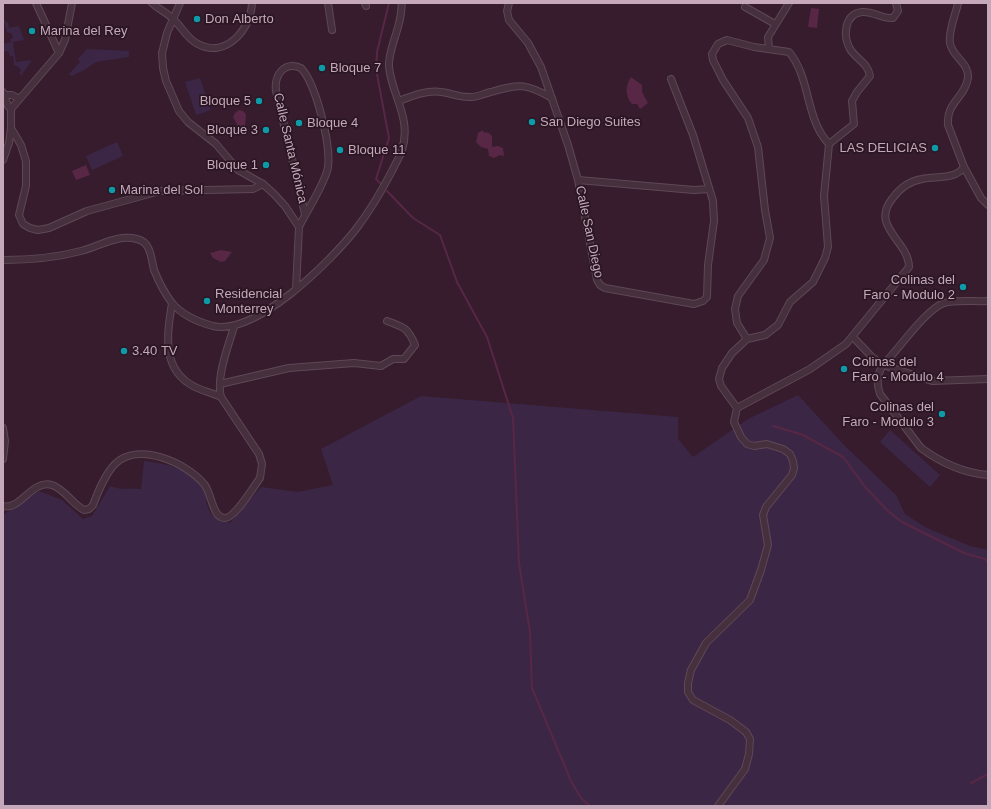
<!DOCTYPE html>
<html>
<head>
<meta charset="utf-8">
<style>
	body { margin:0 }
	#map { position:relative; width:991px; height:809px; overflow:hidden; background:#361c2d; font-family:Helvetica,sans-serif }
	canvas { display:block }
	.frame { position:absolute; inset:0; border:4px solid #c5a9ba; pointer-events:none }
</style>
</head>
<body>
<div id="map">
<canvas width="991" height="809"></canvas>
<div class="frame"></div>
</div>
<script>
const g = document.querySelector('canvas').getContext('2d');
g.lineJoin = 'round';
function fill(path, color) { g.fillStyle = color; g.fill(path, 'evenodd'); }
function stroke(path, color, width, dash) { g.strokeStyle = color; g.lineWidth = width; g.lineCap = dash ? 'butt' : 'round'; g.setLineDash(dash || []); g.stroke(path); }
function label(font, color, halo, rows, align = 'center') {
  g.font = font + ' Helvetica,sans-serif'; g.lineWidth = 3.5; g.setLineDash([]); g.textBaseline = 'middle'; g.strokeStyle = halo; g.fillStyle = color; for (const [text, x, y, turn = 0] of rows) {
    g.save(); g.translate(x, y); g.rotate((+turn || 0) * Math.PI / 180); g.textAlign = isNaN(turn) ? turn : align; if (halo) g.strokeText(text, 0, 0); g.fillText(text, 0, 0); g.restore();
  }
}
const green = new Path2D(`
	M3,19L8,23L9,28L19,26L24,40L13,42L16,62L32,60L21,76L19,72L21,71L20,68L14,65L13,56H10L8,51L3,52V44L11,42L10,39L13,38L12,34L7,32Z
	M87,49L129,51V57L96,62L84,70L72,76L69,74L80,62L78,59Z
	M200,78L211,110L196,115L185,82Z
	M117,142L123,156L92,170L86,156Z
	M798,395L844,445L896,495L905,514L925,527L970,546L988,550V806H3V515L39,491L62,500L83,519L92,516L110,486C123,491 129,487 141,489L144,461C167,464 198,469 206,496C207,499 206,502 207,505C210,517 220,520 230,523L261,487L298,492L333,485L321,449L421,396L678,417V439L693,457L748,419Z
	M890,430L940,475L930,487L880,442Z`);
const water = new Path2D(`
	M811,8L819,9L817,28L808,27Z
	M631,77L642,85V92L648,103L640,109L637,104H632C625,96 625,86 631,77Z
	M239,110L243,111L246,114L245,127L239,128L233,117L235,113Z
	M483,130V132L489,133L492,136V147L498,146L503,148L504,156L500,155L494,158L489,156L488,149L481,147L476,142L478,133Z
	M86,165L90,175L76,180L72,171Z
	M221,250L232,252L225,261L221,262L213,258L210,253Z`);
const stream = new Path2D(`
	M380,183L376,179L389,138L376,69L377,52L389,3
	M387,191L413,218L440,235L457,282L487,337L513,418L519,563L530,632L532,688L571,781L581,798L590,806
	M773,426L803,435L843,457L866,488L888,511L902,522L964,553L985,559L988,562
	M971,783L988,774`);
const minor = new Path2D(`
	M36,3L59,53
	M72,3L65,40L59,53L11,109V128L21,145L26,161V186L19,215L23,224L30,228L38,230L49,228L87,211L160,191L253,189L263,184
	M152,3C158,9 168,13 174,20C182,27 187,39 198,44C226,59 251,29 252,3
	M180,3L167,33L162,53L163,68L166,81L179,111L188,122L216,144L238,170L263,184L274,194L285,206L299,227L296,289
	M328,3L332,30
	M365,3L366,6
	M509,3L507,11L509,20L528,43L541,67L568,145L578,180L597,280L600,285L605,288L694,304L703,301L707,297L708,265L714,221L713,201L693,135L671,79
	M745,7L775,24
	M769,49L768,37L789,3
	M3,92L8,106L11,109
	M4,95H12L18,98
	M399,101C412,96 427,90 441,92C451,93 460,98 471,97C478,97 485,93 491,92C520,83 527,84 552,98
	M829,144L854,124L852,101L857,92L870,76C868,63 857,60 850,49C843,36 844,14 862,12C873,11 882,19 893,18L898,11L896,3
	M3,160L9,143L11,128
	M964,167L981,198L988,205
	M578,180L694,190L709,189
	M299,227C306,212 326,182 328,167C331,144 316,84 301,68C284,61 274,75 276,91L305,214
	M3,260C30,260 55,258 81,251C100,246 117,234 137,239C151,242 151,258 154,270C158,280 165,294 172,303C182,315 198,322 213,326C256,336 331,261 356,229C370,211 381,192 392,171C395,164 400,157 402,150C412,118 392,96 389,67C388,53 396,37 399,23C401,17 401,10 402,3
	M988,301C975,302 957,299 944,303C925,310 899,349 883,365L932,381L988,379
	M172,303C167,335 161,370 195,387C203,391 213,393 221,397
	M853,337L872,357L883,365C877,374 876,383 880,394L921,448C940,462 964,473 988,475
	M747,339L737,323L735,309L738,296L764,260L770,238L765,210L758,147L748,118L723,80L713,60L712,54L718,44L727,40L754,47L789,52C811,78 805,119 829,144
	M220,384L289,368L354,363L381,366L393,359H404L415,345C408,328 404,327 387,321
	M737,408L810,369L846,344L909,267C909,241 870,227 892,199C899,189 910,181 922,179C936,176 955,180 964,167L948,125C946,102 965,98 968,78C969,62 952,57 950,43C948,31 956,14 958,3
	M737,408L721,386L719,379L722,368L732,353L747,339L765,335L778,325L790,302L813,282L825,258L828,247L824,196L829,144
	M3,428L5,441L3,459
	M3,506C20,511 32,479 52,485C66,490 72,504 84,510L89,509L93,505C98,492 105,474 115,464C138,441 187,463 204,484C212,493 212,518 225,518C235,518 254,486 260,478L262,464L259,454L221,397C216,378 228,346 234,327
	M718,806L745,769L749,754L750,739L746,732L730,720L693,700L688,692V683L691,670L706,643L750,600L761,570L768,545L763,515L766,507L792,475L794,468L793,461L790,454L783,449L767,444L754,446L747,444L741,437L734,422L737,408`);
const markers = [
	[197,19,4,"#0f9aa8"],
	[32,31,4,"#0f9aa8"],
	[322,68,4,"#0f9aa8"],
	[259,101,4,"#0f9aa8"],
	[532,122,4,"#0f9aa8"],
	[299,123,4,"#0f9aa8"],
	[266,130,4,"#0f9aa8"],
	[935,148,4,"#0f9aa8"],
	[340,150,4,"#0f9aa8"],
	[266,165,4,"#0f9aa8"],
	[112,190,4,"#0f9aa8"],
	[963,287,4,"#0f9aa8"],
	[207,301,4,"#0f9aa8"],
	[124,351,4,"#0f9aa8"],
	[844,369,4,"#0f9aa8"],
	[942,414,4,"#0f9aa8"]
];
const poiNames = [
	["Don Alberto",205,19],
	["Marina del Rey",40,31],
	["Bloque 7",330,68],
	["Bloque 5",251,101,"right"],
	["San Diego Suites",540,122],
	["Bloque 4",307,123],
	["Bloque 3",258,130,"right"],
	["LAS DELICIAS",927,148,"right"],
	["Bloque 11",348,150],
	["Bloque 1",258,165,"right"],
	["Marina del Sol",120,190],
	["Colinas del",955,280,"right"],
	["Faro - Modulo 2",955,295,"right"],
	["Residencial",215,294],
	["Monterrey",215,309],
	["3.40 TV",132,351],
	["Colinas del",852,362],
	["Faro - Modulo 4",852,377],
	["Colinas del",934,407,"right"],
	["Faro - Modulo 3",934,422,"right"]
];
const streetNames = [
	["Calle Santa Mónica",290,148,77],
	["Calle San Diego",589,232,78]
];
fill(green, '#3b2745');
fill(water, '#572745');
stroke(stream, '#572745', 2);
stroke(minor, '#5f4856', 8);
stroke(minor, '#47303e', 6);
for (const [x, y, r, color] of markers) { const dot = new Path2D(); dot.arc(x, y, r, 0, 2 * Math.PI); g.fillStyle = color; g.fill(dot); stroke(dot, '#2b1623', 1.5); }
label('13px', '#c5a9ba', '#2b1623', poiNames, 'left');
label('13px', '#c5a9ba', '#2b1623', streetNames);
</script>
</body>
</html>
